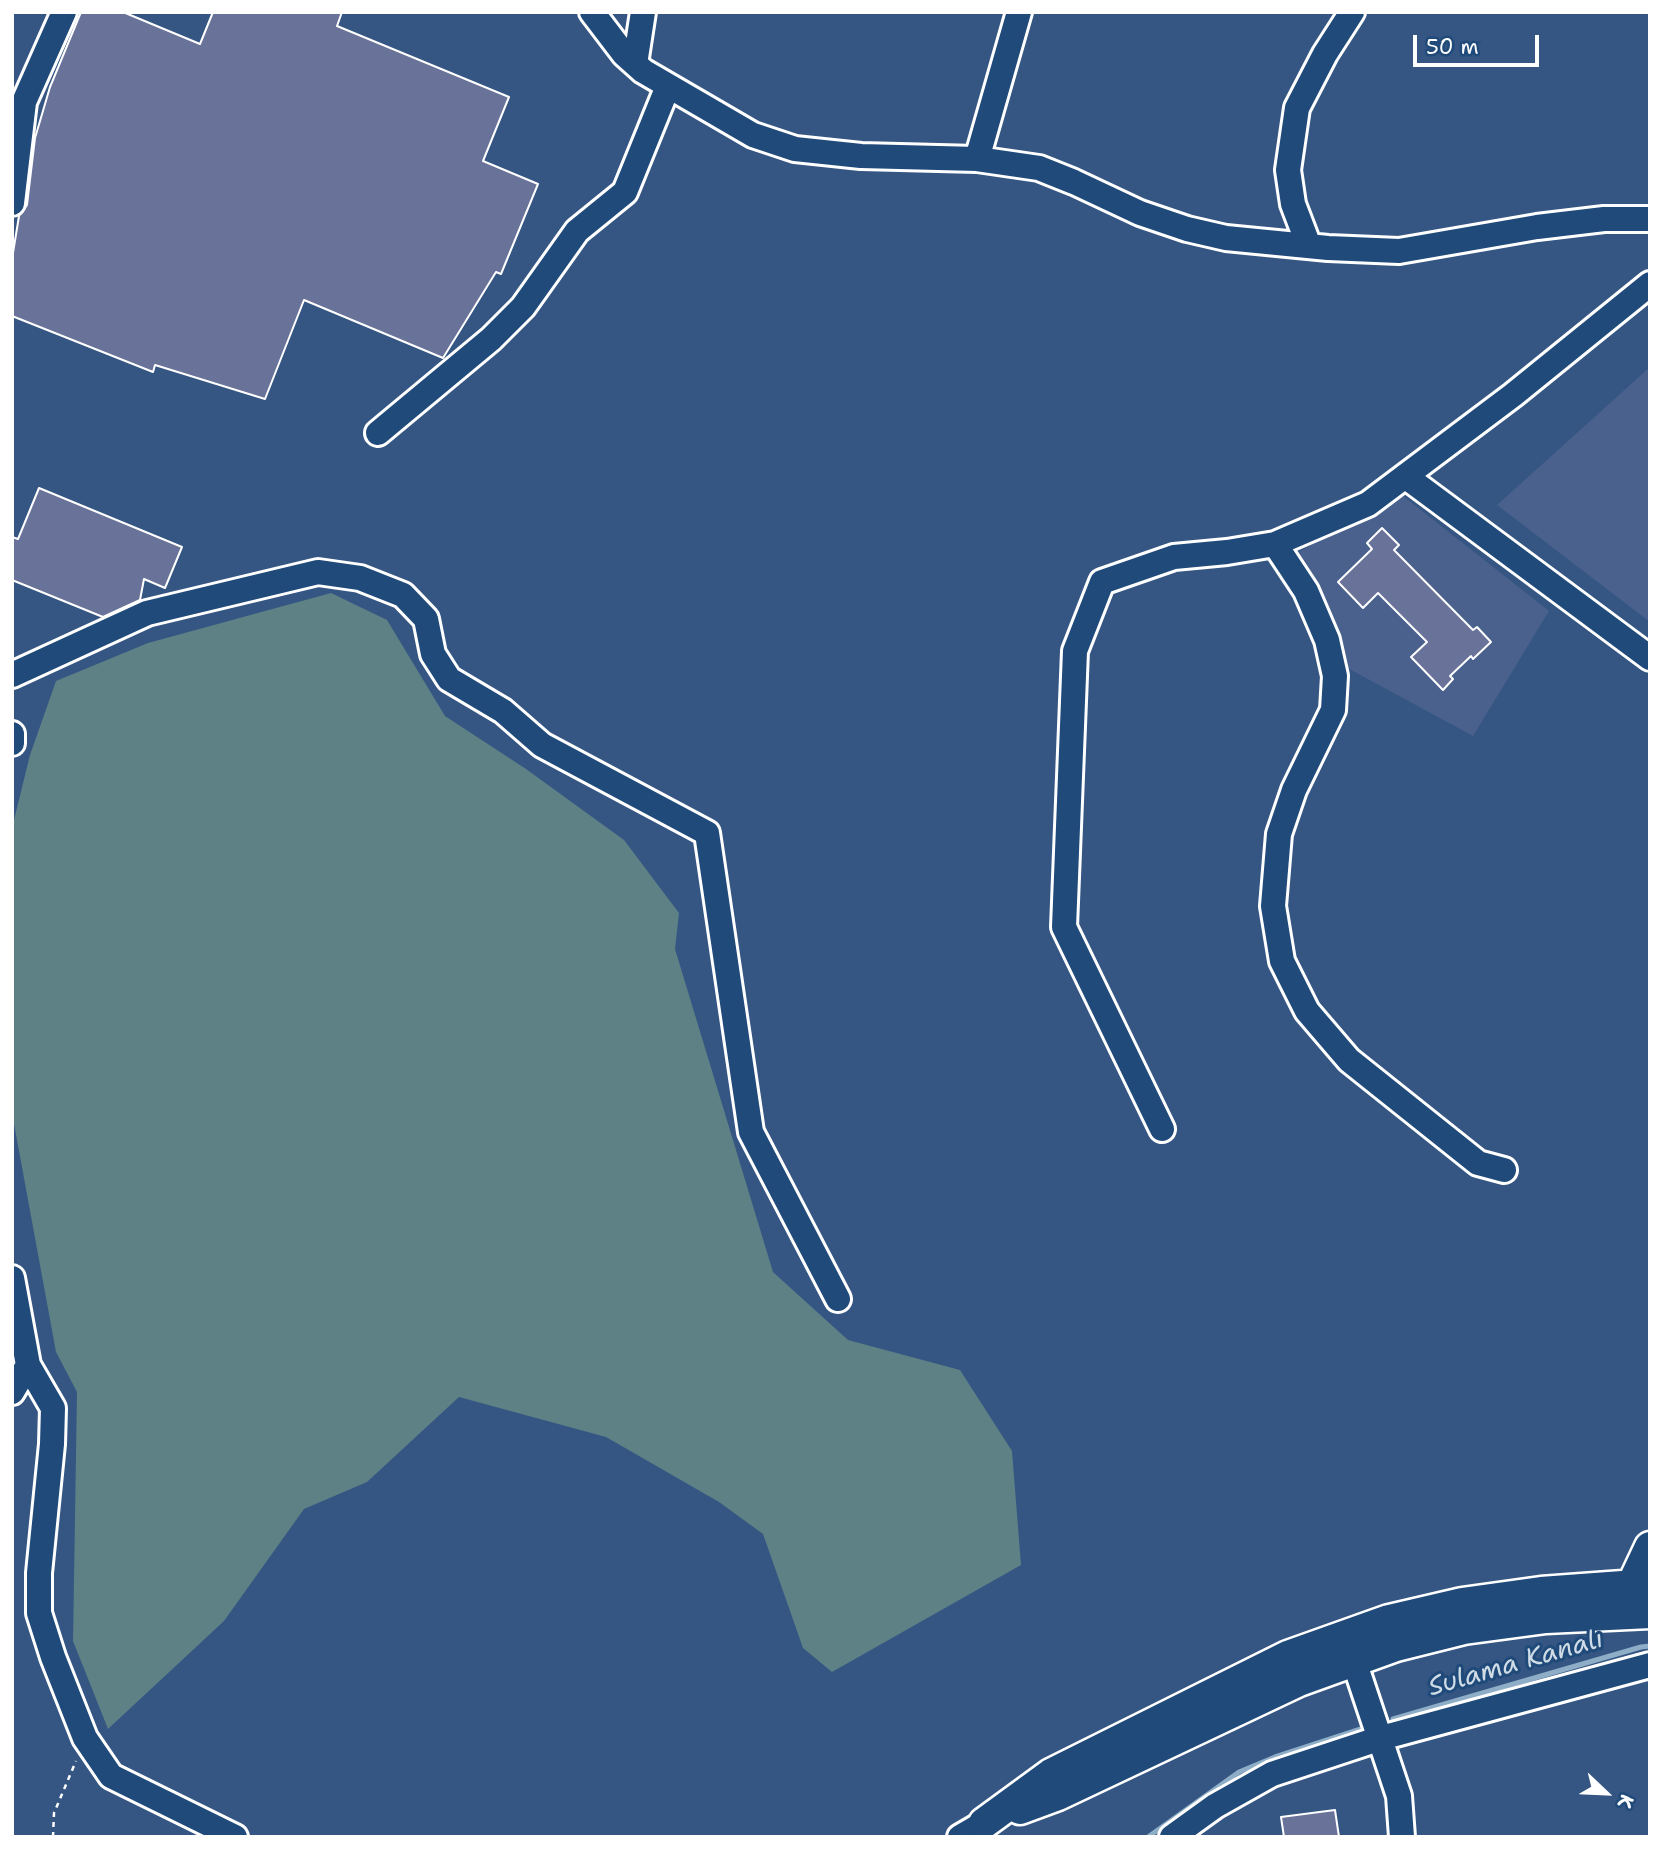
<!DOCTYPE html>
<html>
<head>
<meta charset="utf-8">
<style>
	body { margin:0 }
	#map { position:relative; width:1662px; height:1849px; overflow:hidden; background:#355683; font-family:"Shantell Sans",sans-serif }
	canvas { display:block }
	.frame { position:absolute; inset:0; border:14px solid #fff; pointer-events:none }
	.north { position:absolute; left:1571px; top:1758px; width:70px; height:70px; -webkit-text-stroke:5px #1f4a7a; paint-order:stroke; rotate:113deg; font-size:19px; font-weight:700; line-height:28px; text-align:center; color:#fff }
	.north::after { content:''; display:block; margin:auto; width:24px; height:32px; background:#fff; clip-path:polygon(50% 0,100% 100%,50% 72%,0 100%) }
	.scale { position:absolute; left:1413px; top:35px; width:126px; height:32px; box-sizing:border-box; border:4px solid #fff; border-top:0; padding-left:9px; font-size:21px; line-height:24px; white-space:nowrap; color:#fff; -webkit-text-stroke:5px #1f4a7a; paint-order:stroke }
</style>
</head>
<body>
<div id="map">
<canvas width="1662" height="1849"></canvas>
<div class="frame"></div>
<div class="north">K</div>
<div class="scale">50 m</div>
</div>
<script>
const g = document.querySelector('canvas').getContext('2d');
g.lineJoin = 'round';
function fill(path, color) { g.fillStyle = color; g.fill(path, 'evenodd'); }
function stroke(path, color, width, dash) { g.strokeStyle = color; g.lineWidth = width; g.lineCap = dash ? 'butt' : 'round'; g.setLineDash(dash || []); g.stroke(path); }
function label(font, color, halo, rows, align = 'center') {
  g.font = font + ' "Shantell Sans",sans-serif'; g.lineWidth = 6; g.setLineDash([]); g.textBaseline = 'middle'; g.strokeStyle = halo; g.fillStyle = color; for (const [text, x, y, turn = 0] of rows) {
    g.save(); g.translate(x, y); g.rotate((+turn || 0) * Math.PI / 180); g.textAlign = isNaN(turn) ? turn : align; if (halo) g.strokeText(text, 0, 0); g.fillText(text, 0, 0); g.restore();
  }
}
const built = new Path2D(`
	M1650,367V622L1497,505Z
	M1403,496L1549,611L1473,736L1342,665L1336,629L1291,556Z`);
const green = new Path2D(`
	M331,593L387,620L445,716L526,769L624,840L679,913L675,949L773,1272L848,1340L960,1370L1012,1451L1021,1565L832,1672L803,1648L763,1534L719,1502L606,1437L459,1397L367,1482L304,1509L224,1621L108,1729L73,1641L77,1392L56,1352L12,1113V828L30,755L56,681L148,643Z`);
const stream = new Path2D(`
	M1393,1719L1641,1647L1650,1646
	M1148,1837L1239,1772L1275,1757L1367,1727`);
const building = new Path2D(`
	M81,12H123L200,44L213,12H342L337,26L509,97L483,161L538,184L501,274L496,272L443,358L304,300L265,399L155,365L153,372L12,316V259L19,216L27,205L35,138L50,87Z
	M39,488L182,547L165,588L144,579L140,600L103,617L12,580V537L18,539Z
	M1382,528L1399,545L1394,550L1473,630L1477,627L1491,642L1473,659L1471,656L1450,676L1453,679L1443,690L1411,657L1427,642L1378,593L1363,608L1338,582L1372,549L1367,543Z
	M1335,1810L1339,1837H1284L1281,1817Z`);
const path = new Path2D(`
	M53,1837L54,1813L76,1761`);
const minor = new Path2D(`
	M592,12L624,54L643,71L753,135L795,149L861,156L977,159L1039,168L1074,182L1140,213L1187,229L1226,238L1328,248L1399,251L1537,227L1604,219H1650
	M635,64L643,12
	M977,159L1019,12
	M12,203L24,102L64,12
	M1309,246L1293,204L1288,170L1297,108L1325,54L1352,12
	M378,433L491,339L523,307L577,231L625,192L668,86
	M1405,476L1650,658
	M1275,544L1306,591L1327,640L1335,676L1333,710L1294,790L1279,834L1273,906L1282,961L1307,1011L1349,1060L1478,1163L1504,1170
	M12,675L147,613L318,572L360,578L403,595L426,619L433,654L449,679L503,711L542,745L707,833L751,1132L838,1299
	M12,734V743
	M1162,1129L1064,927L1075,651L1102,582L1174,557L1227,552L1275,544L1368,504L1513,395L1650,284
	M12,1278L28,1365L53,1408L52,1444L39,1573V1613L53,1657L85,1738L111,1776L235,1837
	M12,1392L28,1365
	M1348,1643L1399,1796L1402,1837
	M960,1837L984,1823
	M1172,1837L1215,1806L1272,1774L1381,1738L1650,1665`);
const major = new Path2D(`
	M1632,1602L1633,1583L1650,1547
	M1020,1809L1058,1795L1299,1681L1396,1646L1464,1629L1546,1618L1650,1613
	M984,1823L1051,1774L1288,1656L1389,1620L1462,1603L1541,1592L1650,1584`);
const waterNames = [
	["Sulama Kanalı",1516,1664,-16]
];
fill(built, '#49618c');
fill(green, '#5d8185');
stroke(stream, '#8eadc6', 5);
fill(building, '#697299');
stroke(building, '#fff', 2);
stroke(minor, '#fff', 30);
stroke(major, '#fff', 35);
stroke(path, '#fff', 2.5, [5, 5]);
stroke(minor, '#1f4a7a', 24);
stroke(major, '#1f4a7a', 30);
label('italic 26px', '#d0dde7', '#1f4a7a', waterNames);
</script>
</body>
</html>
